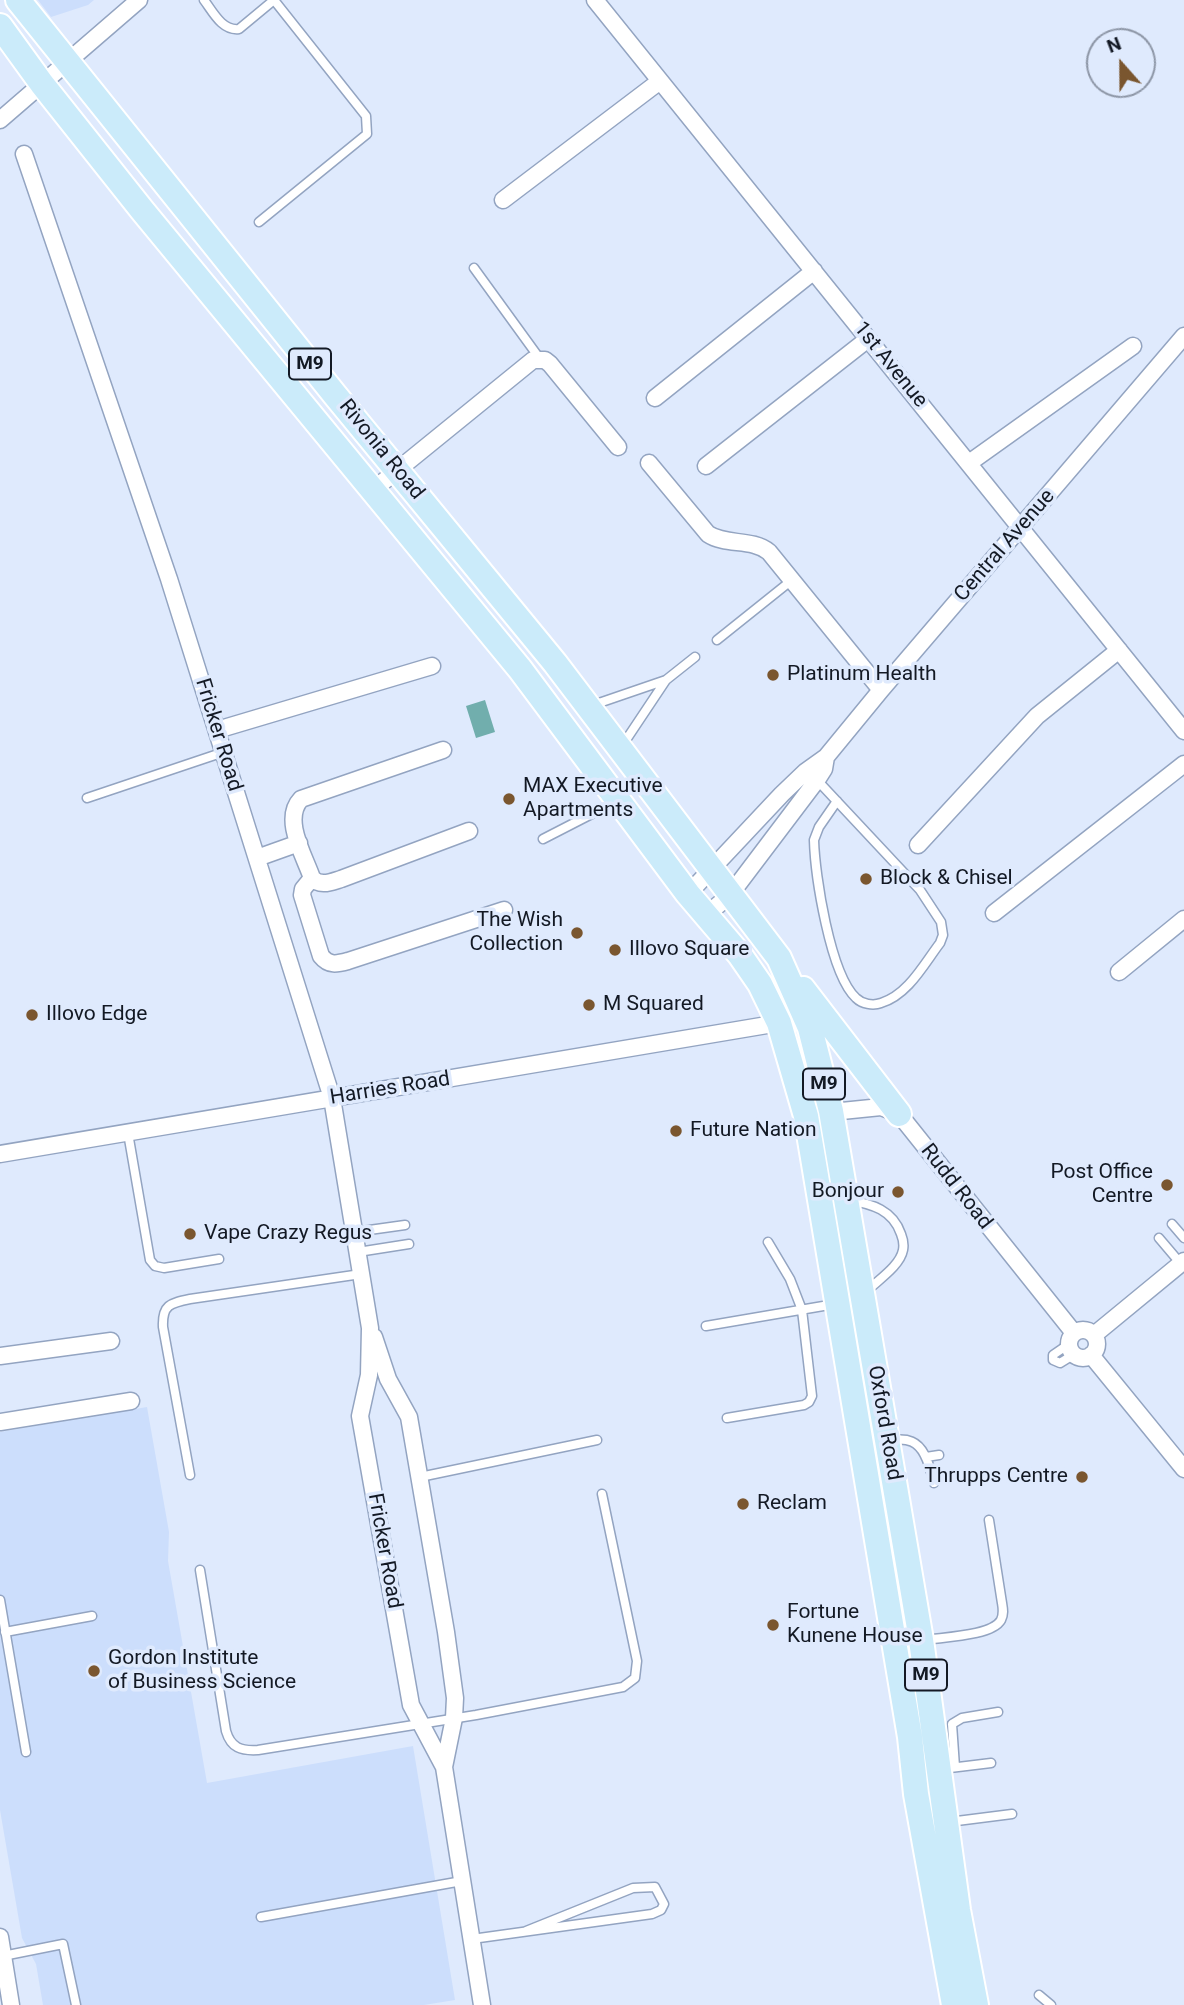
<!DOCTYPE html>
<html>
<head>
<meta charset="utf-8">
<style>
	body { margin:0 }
	#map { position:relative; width:1184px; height:2005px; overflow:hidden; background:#dfeafd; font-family:Roboto,sans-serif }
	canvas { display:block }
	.north { position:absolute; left:1086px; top:28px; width:70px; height:70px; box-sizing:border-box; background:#dfeafd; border:2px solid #8d96a6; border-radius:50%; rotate:339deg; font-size:19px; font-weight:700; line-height:28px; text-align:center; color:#131924 }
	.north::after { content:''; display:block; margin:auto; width:24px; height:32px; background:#7a562f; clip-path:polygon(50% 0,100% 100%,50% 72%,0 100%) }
</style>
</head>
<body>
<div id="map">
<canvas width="1184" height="2005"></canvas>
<div class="north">N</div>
</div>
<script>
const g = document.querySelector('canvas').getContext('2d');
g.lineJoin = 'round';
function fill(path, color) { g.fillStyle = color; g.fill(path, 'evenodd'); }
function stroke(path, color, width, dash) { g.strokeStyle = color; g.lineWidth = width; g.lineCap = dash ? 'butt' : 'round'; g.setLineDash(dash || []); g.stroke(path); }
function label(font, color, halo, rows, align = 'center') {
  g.font = font + ' Roboto,sans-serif'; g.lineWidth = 7; g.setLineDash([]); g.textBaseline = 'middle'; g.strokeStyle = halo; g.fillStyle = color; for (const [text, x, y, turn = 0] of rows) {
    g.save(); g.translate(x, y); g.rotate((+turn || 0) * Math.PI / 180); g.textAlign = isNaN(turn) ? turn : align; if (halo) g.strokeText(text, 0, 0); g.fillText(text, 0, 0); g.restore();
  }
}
const built = new Path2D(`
	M38,0H94L88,5L51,17Z
	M147,1407L169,1532L168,1561L207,1783L413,1746L455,2000L424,2005H43L36,1964L22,1938L0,1810V1432Z`);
const water = new Path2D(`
	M485,700L495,732L476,738L466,706Z`);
const lane = new Path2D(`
	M204,0C213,12 222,31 239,29L274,0
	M259,222L367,134L366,116L274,0
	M474,268L540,359
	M717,640L792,580
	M593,705L666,680
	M622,746L666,680L695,657
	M817,780L920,890L941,922L943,935L940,943C924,964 908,995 881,1003C873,1006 862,1004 856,998C830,974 815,875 814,840L819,827L837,801
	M87,798L224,752
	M543,839L615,802
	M128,1133L150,1260L155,1266L164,1268L219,1259
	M849,1200C872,1204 893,1210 901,1234C903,1239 904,1245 903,1250C900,1266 878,1280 867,1291
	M1172,1224L1184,1238
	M355,1232L405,1225
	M1159,1238L1181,1264
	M358,1252L409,1244
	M706,1326L835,1304
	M1069,1344L1053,1355V1360L1060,1363L1073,1355
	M727,1418L804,1405L809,1402L812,1396L802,1310L790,1279L768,1242
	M864,1446C910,1435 922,1433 934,1483
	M926,1457L939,1455
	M190,1475L163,1327C162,1305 170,1303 190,1299L361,1274
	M420,1477L597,1440
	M200,1570L226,1731C231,1748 241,1751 258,1750L476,1715L623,1687L635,1678L637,1661L602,1494
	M0,1600L26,1752
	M5,1632L92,1616
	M925,1640C943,1637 992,1636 1001,1620C1004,1614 1003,1609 1002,1603L989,1520
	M955,1767L952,1724L962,1718L998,1712
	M950,1768L991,1763
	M949,1822L1012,1814
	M261,1917L462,1881
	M472,1939L652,1914L661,1910L664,1904L655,1887L633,1888L526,1931
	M3,1956L63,1944L76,2005
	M1039,1995L1051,2005`);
const street = new Path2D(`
	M595,0L1184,731
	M0,120L139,0
	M24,154L169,579L332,1098L370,1328L369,1375L360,1416L411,1705L444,1767L482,2005
	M503,200L660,81
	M655,398L814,271
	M649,463L708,534C726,546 752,538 769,552L881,690
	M969,463L1133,346
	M706,466L868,339
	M373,490L533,360H545L550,364L618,447
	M217,730L432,666
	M443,750L301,799C282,819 304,855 312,878C320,887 331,882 341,879L469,831
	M918,845L1037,716L1119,650
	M257,858L299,843
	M312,878L303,889L302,895L321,956C329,966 337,964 348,961L504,910
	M688,894L782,794L805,772L826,757L881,690L1184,336
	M994,913L1184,764
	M705,916L730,895L817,780L824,769L826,757
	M1119,972L1184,919
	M822,1113L881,1107L899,1114L1074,1333
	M0,1154L779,1023
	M1069 1344a14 14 0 1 1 28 0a14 14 0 1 1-28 0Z
	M1094,1335L1184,1261
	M374,1337L388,1379L409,1417L446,1632L455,1698L454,1718L444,1767
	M1091,1355L1184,1469
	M0,1356L111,1341
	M0,1422L131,1401
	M0,1937L11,2005`);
const primary = new Path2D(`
	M18,0L335,395L555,663L779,958L810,1028L831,1111L921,1640L958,1910L976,2005
	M0,26L42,84L142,210L520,669L688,894L740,955L760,984L779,1023L806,1116L910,1737L916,1794L954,2005
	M803,989L899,1114`);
const markers = [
	[773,675,7,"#7a562f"],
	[509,799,7,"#7a562f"],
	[866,879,7,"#7a562f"],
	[577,933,7,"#7a562f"],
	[615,950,7,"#7a562f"],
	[589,1005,7,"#7a562f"],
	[32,1015,7,"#7a562f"],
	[676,1131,7,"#7a562f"],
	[1167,1185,7,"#7a562f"],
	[898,1192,7,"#7a562f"],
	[190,1234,7,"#7a562f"],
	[1082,1477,7,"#7a562f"],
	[743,1504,7,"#7a562f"],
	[773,1625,7,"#7a562f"],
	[94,1671,7,"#7a562f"]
];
const shields = [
	[310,364,42],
	[824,1084,42],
	[926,1675,42]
];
const shieldNames = [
	["M9",310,364],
	["M9",824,1084],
	["M9",926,1675]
];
const streetNames = [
	["1st Avenue",890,365,51],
	["Rivonia Road",381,450,51],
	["Central Avenue",1005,546,-49],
	["Fricker Road",218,735,73],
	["Harries Road",390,1089,-9],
	["Rudd Road",956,1187,52],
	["Oxford Road",884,1423,80],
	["Fricker Road",384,1551,80]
];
const poiNames = [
	["Platinum Health",787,675],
	["MAX Executive",523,787],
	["Apartments",523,811],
	["Block & Chisel",880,879],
	["The Wish",563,921,"right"],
	["Collection",563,945,"right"],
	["Illovo Square",629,950],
	["M Squared",603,1005],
	["Illovo Edge",46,1015],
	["Future Nation",690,1131],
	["Post Office",1153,1173,"right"],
	["Centre",1153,1197,"right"],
	["Bonjour",884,1192,"right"],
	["Vape Crazy Regus",204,1234],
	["Thrupps Centre",1068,1477,"right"],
	["Reclam",757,1504],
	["Fortune",787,1613],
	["Kunene House",787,1637],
	["Gordon Institute",108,1659],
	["of Business Science",108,1683]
];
fill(built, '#ccdefc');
fill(water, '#71aead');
stroke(lane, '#93a4c1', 11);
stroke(street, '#93a4c1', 19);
stroke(primary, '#fff', 28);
stroke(lane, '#fff', 8);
stroke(street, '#fff', 16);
stroke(primary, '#cbebfa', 24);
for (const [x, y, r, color] of markers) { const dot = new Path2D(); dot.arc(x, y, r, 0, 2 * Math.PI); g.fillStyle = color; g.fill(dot); stroke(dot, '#dfeafd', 2.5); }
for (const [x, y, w] of shields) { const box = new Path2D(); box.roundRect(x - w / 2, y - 15.5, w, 31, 5); g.fillStyle = '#dfeafd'; g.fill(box); stroke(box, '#131924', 2); }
label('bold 19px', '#131924', null, shieldNames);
label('21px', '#131924', '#dfeafd', streetNames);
label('21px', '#131924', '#dfeafd', poiNames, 'left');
</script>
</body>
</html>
